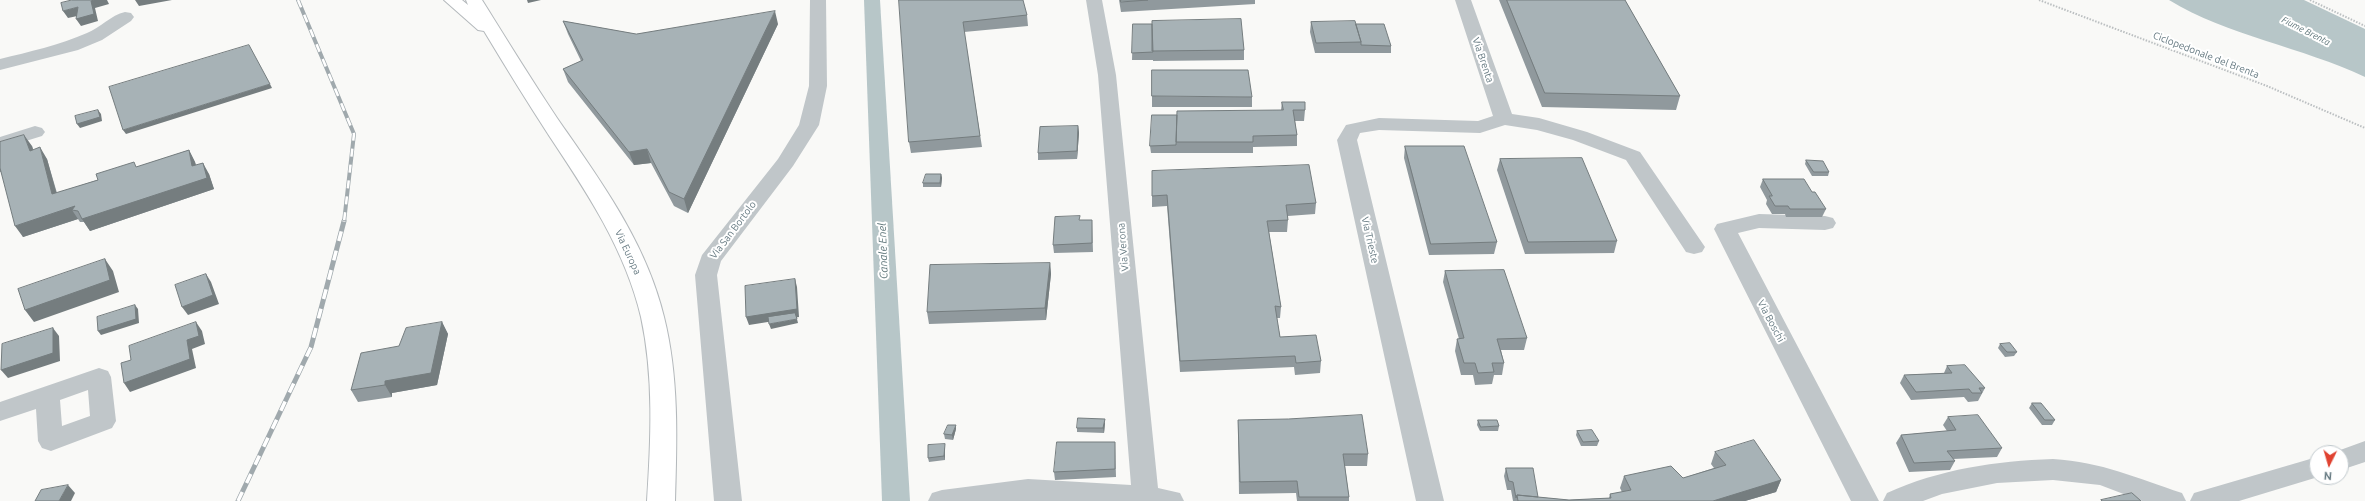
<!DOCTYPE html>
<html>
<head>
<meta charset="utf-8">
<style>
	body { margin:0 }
	#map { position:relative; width:2365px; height:501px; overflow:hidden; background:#f9f9f7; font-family:Ubuntu,sans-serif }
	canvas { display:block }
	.north { position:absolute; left:2309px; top:445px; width:40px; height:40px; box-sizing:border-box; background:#fff; border:1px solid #c1c9cd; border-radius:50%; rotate:185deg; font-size:11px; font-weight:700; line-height:16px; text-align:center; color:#657981 }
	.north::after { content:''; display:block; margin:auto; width:14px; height:18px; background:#e04230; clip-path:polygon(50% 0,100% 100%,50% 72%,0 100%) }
</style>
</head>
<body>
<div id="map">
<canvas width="2365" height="501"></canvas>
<div class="north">N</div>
</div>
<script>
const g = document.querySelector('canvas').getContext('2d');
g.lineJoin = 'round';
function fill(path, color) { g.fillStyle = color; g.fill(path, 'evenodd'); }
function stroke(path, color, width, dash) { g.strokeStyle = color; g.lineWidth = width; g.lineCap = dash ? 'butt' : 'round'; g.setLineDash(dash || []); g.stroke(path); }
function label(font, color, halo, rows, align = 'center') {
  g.font = font + ' Ubuntu,sans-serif'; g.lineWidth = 4; g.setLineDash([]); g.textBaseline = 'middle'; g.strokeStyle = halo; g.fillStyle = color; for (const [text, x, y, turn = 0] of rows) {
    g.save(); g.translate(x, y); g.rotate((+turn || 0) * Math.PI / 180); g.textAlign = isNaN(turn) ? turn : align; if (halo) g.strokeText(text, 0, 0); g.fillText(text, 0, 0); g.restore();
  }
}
const water = new Path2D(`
	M2169,0H2304L2365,29V77C2302,47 2228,36 2169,0Z`);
const canal = new Path2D(`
	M864,0H880L910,501H882Z`);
const path = new Path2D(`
	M2039,0L2267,86L2365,128
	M2310,0L2365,26`);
const minor = new Path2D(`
	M810,0H826L827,86L819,125L793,166L721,261L717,275L742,501H714L695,275L702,255L778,159L799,125L809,86Z
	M1086,0H1102L1116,75L1158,488L1180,493L1184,501H928L932,493L942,490L1028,479L1131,485L1098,75Z
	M1455,0H1471L1512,114L1539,118L1587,132L1640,152L1705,247L1702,252L1694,254L1686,252L1626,160L1573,140L1537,130L1505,125L1480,133L1379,130L1360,133L1357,140L1444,501H1416L1337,140L1346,125L1379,118L1478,121L1493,116Z
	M125,12L131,13L134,17L131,21L102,40L78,50L0,70V59C29,52 59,45 87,33C100,28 111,15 125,12Z
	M35,126L42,128L45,132L42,136L0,149V137Z
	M1759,214L1825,216L1833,218L1836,223L1833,228L1825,230L1759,228L1738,233L1879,501H1851L1714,229L1717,224Z
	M99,368L108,371L111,377L116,421L112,428L51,451L42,448L38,441L36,409L0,421V402ZM88,390L90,416L62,426L60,400Z
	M2365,441V462L2341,470V453H2332Z
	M2317,457L2318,477L2239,501H2190L2194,493Z
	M2053,459C2102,462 2136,478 2182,493L2186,501H2142L2100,485L2053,480L1997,483L1942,494L1923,501H1883L1887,493C1940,469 1996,461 2053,459Z`);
const highway = new Path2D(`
	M444,0H462L468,5L466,0H482C507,40 531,79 557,118C600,180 646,242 664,317C679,377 677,440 675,501H647C651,440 654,377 641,317C625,249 586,191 548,134C526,100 505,66 484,31L478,30Z`);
const railFar1 = new Path2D(`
	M298,0L354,134L344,222`);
const rail = new Path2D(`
	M238,501L311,347L344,221`);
const wall = new Path2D(`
	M899,0L1027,15L1028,26L964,32L982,147L911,153L909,142Z
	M1119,0H1255V4L1121,12Z
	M1499,0H1625L1680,96L1676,110L1542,107Z
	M563,21L636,34L778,24L688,213L674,206L651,163L634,165L568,82L563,69L581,61L568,34Z
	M1311,22L1356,24L1391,46V53H1315L1310,32Z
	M1133,24L1244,50V60L1153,61V60H1132Z
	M1152,96L1252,97V107H1152Z
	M1282,102L1305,110L1304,121H1295L1297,135V146L1253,147V153H1151L1150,146L1177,115L1281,110Z
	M1078,126L1079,133L1077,159L1038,160V153Z
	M0,142L32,146L33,150L47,159L57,193L189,150L195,162L196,165L209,174L214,189L90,231L84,222H80L78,219L23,237L1,172H0Z
	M1405,146L1497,242L1494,254L1429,255L1404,158Z
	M1500,159L1617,241L1614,253L1525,254L1497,170Z
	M1806,160L1829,172L1828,176H1812L1805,164Z
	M1152,171L1316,203L1315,214L1288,216V220L1287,232H1269L1281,307L1280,318H1277L1280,337L1321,361L1320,373L1295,375L1294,367L1180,372L1167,206L1152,207Z
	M941,174L942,178L941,187H923V183Z
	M1763,179L1812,192L1826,209L1822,217H1786L1785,214H1772L1766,204L1767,200L1760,187Z
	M1080,220H1092L1093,252L1054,253L1053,245Z
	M1050,263L1051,274L1046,320L929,324L927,312Z
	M1445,271L1527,338L1524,350H1501L1504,363L1502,375H1494L1492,384L1475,385L1473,375H1461L1455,351L1457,339H1459L1443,282Z
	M442,322L448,334L437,385L392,393V397L358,402L351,390L399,346Z
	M2000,344L2017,352L2014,356L2005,357L1998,348Z
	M1947,366L1985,388L1978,401L1968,402L1964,397L1911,400L1900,383L1904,375L1944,373Z
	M2032,403L2055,420L2052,425H2042L2029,408Z
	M1948,417L2002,448L1997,457L1953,459L1955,461L1950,470L1909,472L1896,443L1901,435L1947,431L1943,425Z
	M1238,420L1368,454L1367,466H1345L1349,497V501H1297L1296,493L1239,494L1238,431Z
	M1478,420L1499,426L1498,431H1480L1477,425Z
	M1105,423L1104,433L1077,432V428Z
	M956,429L953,440L945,439L944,434Z
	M1577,431L1599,441L1597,446H1581L1576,435Z
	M1115,442L1116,477L1055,480L1054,472Z
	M945,448V460L929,462L928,458Z
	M1715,452L1781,480L1776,492L1745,501H1513L1511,490H1507L1504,476L1506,468L1538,497L1569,500L1609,498L1610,494L1622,492L1620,488L1624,476L1683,478L1714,468L1711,464Z`);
const shadedWall = new Path2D(`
	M94,0H107L109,4L95,8L98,21L81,26L76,19L91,1Z
	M135,0H172L139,6Z
	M527,0H541L528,3Z
	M78,7L82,15L68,18L63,11Z
	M775,11L778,24L688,213L684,199Z
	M270,84L272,88L126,134L123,130Z
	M98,110L101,114L102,121L80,128L77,124Z
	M1078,126L1079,133L1077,159V151Z
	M24,135L32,146L37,162L30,151Z
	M40,147L47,159L60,206L52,194Z
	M647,149L651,163L634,165L629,152Z
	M189,150L195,162L199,178L192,166Z
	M203,163L209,174L214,189L90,231L82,219Z
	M941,174L942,178L941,187L940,183Z
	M75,206L72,210L78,219L23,237L15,226Z
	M105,259L113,271L119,292L34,322L25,310Z
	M1050,263L1051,274L1046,320L1045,308Z
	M206,274L211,282L219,304L188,315L182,307Z
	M795,279L797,287L799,317L749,325L746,317Z
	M135,305L138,309L139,323L101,335L98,331Z
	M797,319L798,323L771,329L769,324Z
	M196,322L202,331L205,344L192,349L196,368L130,392L124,383L187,340Z
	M442,322L448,334L437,385L392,393V397L385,385V381Z
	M53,328L59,336L60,361L8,378L1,370Z
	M1105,419V423L1104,433L1103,428Z
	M956,425V429L953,440L952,435Z
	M945,444V460L944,456Z
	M1781,480L1776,492L1745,501H1710Z
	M68,485L75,493L71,501H59Z`);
const building = new Path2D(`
	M72,0H94L91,1L94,14L76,19L78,7L63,11L61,3Z
	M899,0H1023L1027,15L963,22L980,136L909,142Z
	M1121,0H1148L1121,2Z
	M1507,0H1625L1680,96L1545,93Z
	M775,11L684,199L669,192L647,149L629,152L563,69L583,60L563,21L636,34Z
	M1241,19L1244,50L1152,51V21Z
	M1355,21L1361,42L1316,43L1311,22Z
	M1133,24H1152L1153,52L1132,53Z
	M1356,24H1384L1391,46L1361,45V42Z
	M249,45L270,84L123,130L109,87Z
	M1152,70H1248L1252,97L1152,96Z
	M1282,102H1305V110H1293L1297,135L1253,136V142H1176L1177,111L1283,110Z
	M98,110L100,117L77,124L75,116Z
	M1152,115H1177L1176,145L1150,146Z
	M1078,126L1077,151L1038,153L1040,127Z
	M24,135L30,151L40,147L52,194L98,180L96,174L134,162L136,167L189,150L192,166L203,163L207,178L82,219L78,211L72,210L75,206L15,226L0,168V142Z
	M1405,146H1464L1497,242L1431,244Z
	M1582,158L1617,241L1528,242L1500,159Z
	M1806,160L1823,161L1829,172H1814Z
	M1309,165L1316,203L1286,205L1288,220L1267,221L1281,307L1275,306L1280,337L1316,335L1321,361L1296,363L1295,356L1180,361L1167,195L1152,196V171Z
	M926,174H941L940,183H923Z
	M1763,179H1804L1812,192H1815L1826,209H1790L1788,206H1775L1769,196H1772Z
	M1080,216L1079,220H1092V243L1053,245L1055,217Z
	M105,259L110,280L25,310L18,289Z
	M1050,263L1045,308L927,312L930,265Z
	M1504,270L1527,338L1497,339L1504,363H1492L1494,372L1478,373L1475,363H1464L1457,339L1464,338L1445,271Z
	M206,274L213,295L182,307L175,285Z
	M795,279L797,309L746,317L745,286Z
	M135,305L136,319L98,331L97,317Z
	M795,313L797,319L769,324L768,317Z
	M196,322L199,336L187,340L190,359L124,383L121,363L131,360L129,346Z
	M442,322L431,373L385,381V385L351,390L361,353L399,346L406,328Z
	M53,328V353L1,370L2,344Z
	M2010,343L2017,352H2007L2000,344Z
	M1965,365L1985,388H1979L1982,393H1972L1969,389L1916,392L1904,375L1952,373L1947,366Z
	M2032,403H2041L2055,420H2045Z
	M1362,415L1368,454H1343L1349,497H1299L1297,481L1240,482L1238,420L1288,419Z
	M1978,415L2002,448L1947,451L1955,461L1914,463L1901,435L1956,430L1948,417Z
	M1078,418L1105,419L1103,428H1077Z
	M1478,420H1497L1499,426L1481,427Z
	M948,425H956L952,435L944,434Z
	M1592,430L1599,441L1583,442L1577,431Z
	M1754,440L1781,480L1713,501H1518L1517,495L1569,500L1611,498L1610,494L1631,490L1624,476L1671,466L1683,478L1726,465L1715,452Z
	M1057,442H1115V469L1054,472Z
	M945,444L944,456L928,458V445Z
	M1506,468H1533L1538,497L1517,495L1516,498L1513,482L1509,481Z
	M68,485L59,501H35L41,490Z
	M2132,493L2141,501H2102L2101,500Z`);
const farWaternames = [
	["Fiume Brenta",2306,31,27]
];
const streetNames = [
	["Ciclopedonale del Brenta",2206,55,21],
	["Via Brenta",1483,60,71],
	["Via San Bortolo",733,230,-53],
	["Via Trieste",1370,240,77],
	["Via Verona",1123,247,-95],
	["Via Europa",628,252,65],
	["Via Boschi",1771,321,62]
];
const waterNames = [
	["Canale Enel",883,251,-92]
];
fill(water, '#b7c6c8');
fill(canal, '#b7c6c8');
stroke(highway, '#b4b9bc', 2);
stroke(path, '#bbbfc1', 2, [1.5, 1.5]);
fill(minor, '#c0c6c9');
fill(highway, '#fff');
stroke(railFar1, '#a0a9ad', 4);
stroke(rail, '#a0a9ad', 5);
stroke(railFar1, '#fff', 2.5, [8]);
stroke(rail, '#fff', 3.5, [10]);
fill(wall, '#90999d');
fill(shadedWall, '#757d7f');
fill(building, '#a7b2b6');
stroke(building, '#757d7f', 1);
label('italic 9px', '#60777b', '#fff', farWaternames);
label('10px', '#657981', '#fff', streetNames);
label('italic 11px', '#60777b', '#fff', waterNames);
</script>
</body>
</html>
